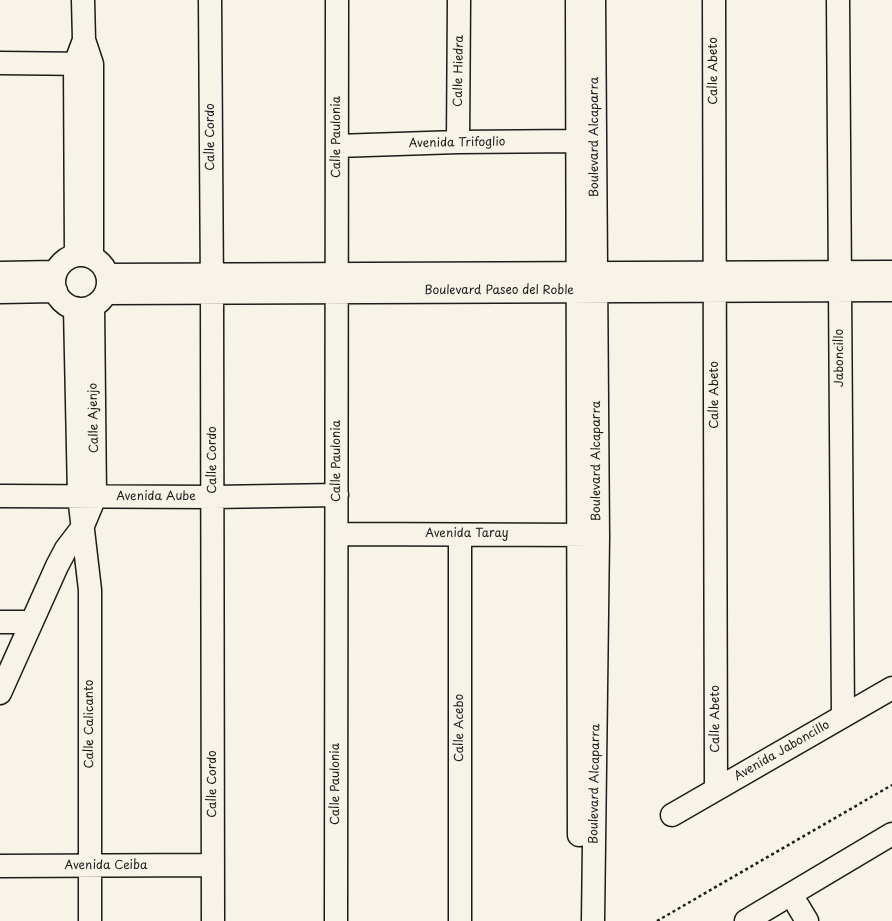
<!DOCTYPE html>
<html>
<head>
<meta charset="utf-8">
<style>
	body { margin:0 }
	canvas { display:block; background:#f7f3e8 }
</style>
</head>
<body>
<canvas width="892" height="921"></canvas>
<script>
const g = document.querySelector('canvas').getContext('2d');
g.lineJoin = 'round';
function stroke(path, color, width, dash) { g.strokeStyle = color; g.lineWidth = width; g.lineCap = dash ? 'butt' : 'round'; g.setLineDash(dash || []); g.stroke(path); }
function label(font, color, halo, rows, align = 'center') {
  g.font = font + ' "Playpen Sans",sans-serif'; g.lineWidth = 3; g.setLineDash([]); g.textBaseline = 'middle'; g.strokeStyle = halo; g.fillStyle = color; for (const [text, x, y, turn = 0] of rows) {
    g.save(); g.translate(x, y); g.rotate((+turn || 0) * Math.PI / 180); g.textAlign = isNaN(turn) ? turn : align; if (halo) g.strokeText(text, 0, 0); g.fillText(text, 0, 0); g.restore();
  }
}
const path = new Path2D(`
	M657,921L892,785`);
const minor = new Path2D(`
	M83,0L84,40L92,64V257
	M210,0L212,292L213,921
	M577,0L579,835
	M714,0L716,789
	M838,0L843,716
	M0,63L91,64
	M458,142L459,0
	M337,146L458,142L578,141
	M76,255L75,64L84,40
	M54 282a27 27 0 1 1 54 0a27 27 0 1 1-54 0Z
	M0,273L55,272
	M107,275L892,272
	M0,292L56,291
	M106,293L892,290
	M75,308L79,496L90,590V921
	M0,496L213,497L337,495
	M337,534L593,535
	M460,535V921
	M0,622H31
	M0,693L57,566L66,549L82,528L95,497L93,306
	M672,815L892,688
	M0,866L213,865
	M798,906L807,921
	M336,921L337,0
	M593,921L598,536L594,0
	M746,921L892,834`);
const streetNames = [
	["Calle Hiedra",459,71,-89],
	["Calle Abeto",714,71,-90],
	["Calle Cordo",211,137,-90],
	["Calle Paulonia",337,137,-90],
	["Boulevard Alcaparra",595,137,-90],
	["Avenida Trifoglio",457,143,-1],
	["Boulevard Paseo del Roble",499,291],
	["Jaboncillo",840,358,-90],
	["Calle Abeto",715,395,-90],
	["Calle Ajenjo",94,418,-91],
	["Calle Cordo",213,460,-90],
	["Calle Paulonia",337,461,-90],
	["Boulevard Alcaparra",597,461,-90],
	["Avenida Aube",156,497],
	["Avenida Taray",467,534],
	["Calle Abeto",716,719,-90],
	["Calle Calicanto",90,724,-90],
	["Calle Acebo",460,728,-90],
	["Avenida Jaboncillo",782,751,-30],
	["Calle Cordo",213,784,-90],
	["Calle Paulonia",336,784,-90],
	["Boulevard Alcaparra",595,784,-89],
	["Avenida Ceiba",106,866]
];
stroke(minor, '#1c1c1c', 25);
stroke(path, '#1c1c1c', 2.5, [3, 3]);
stroke(minor, '#f7f3e8', 22);
label('12px', '#1c1c1c', '#f7f3e8', streetNames);
</script>
</body>
</html>
